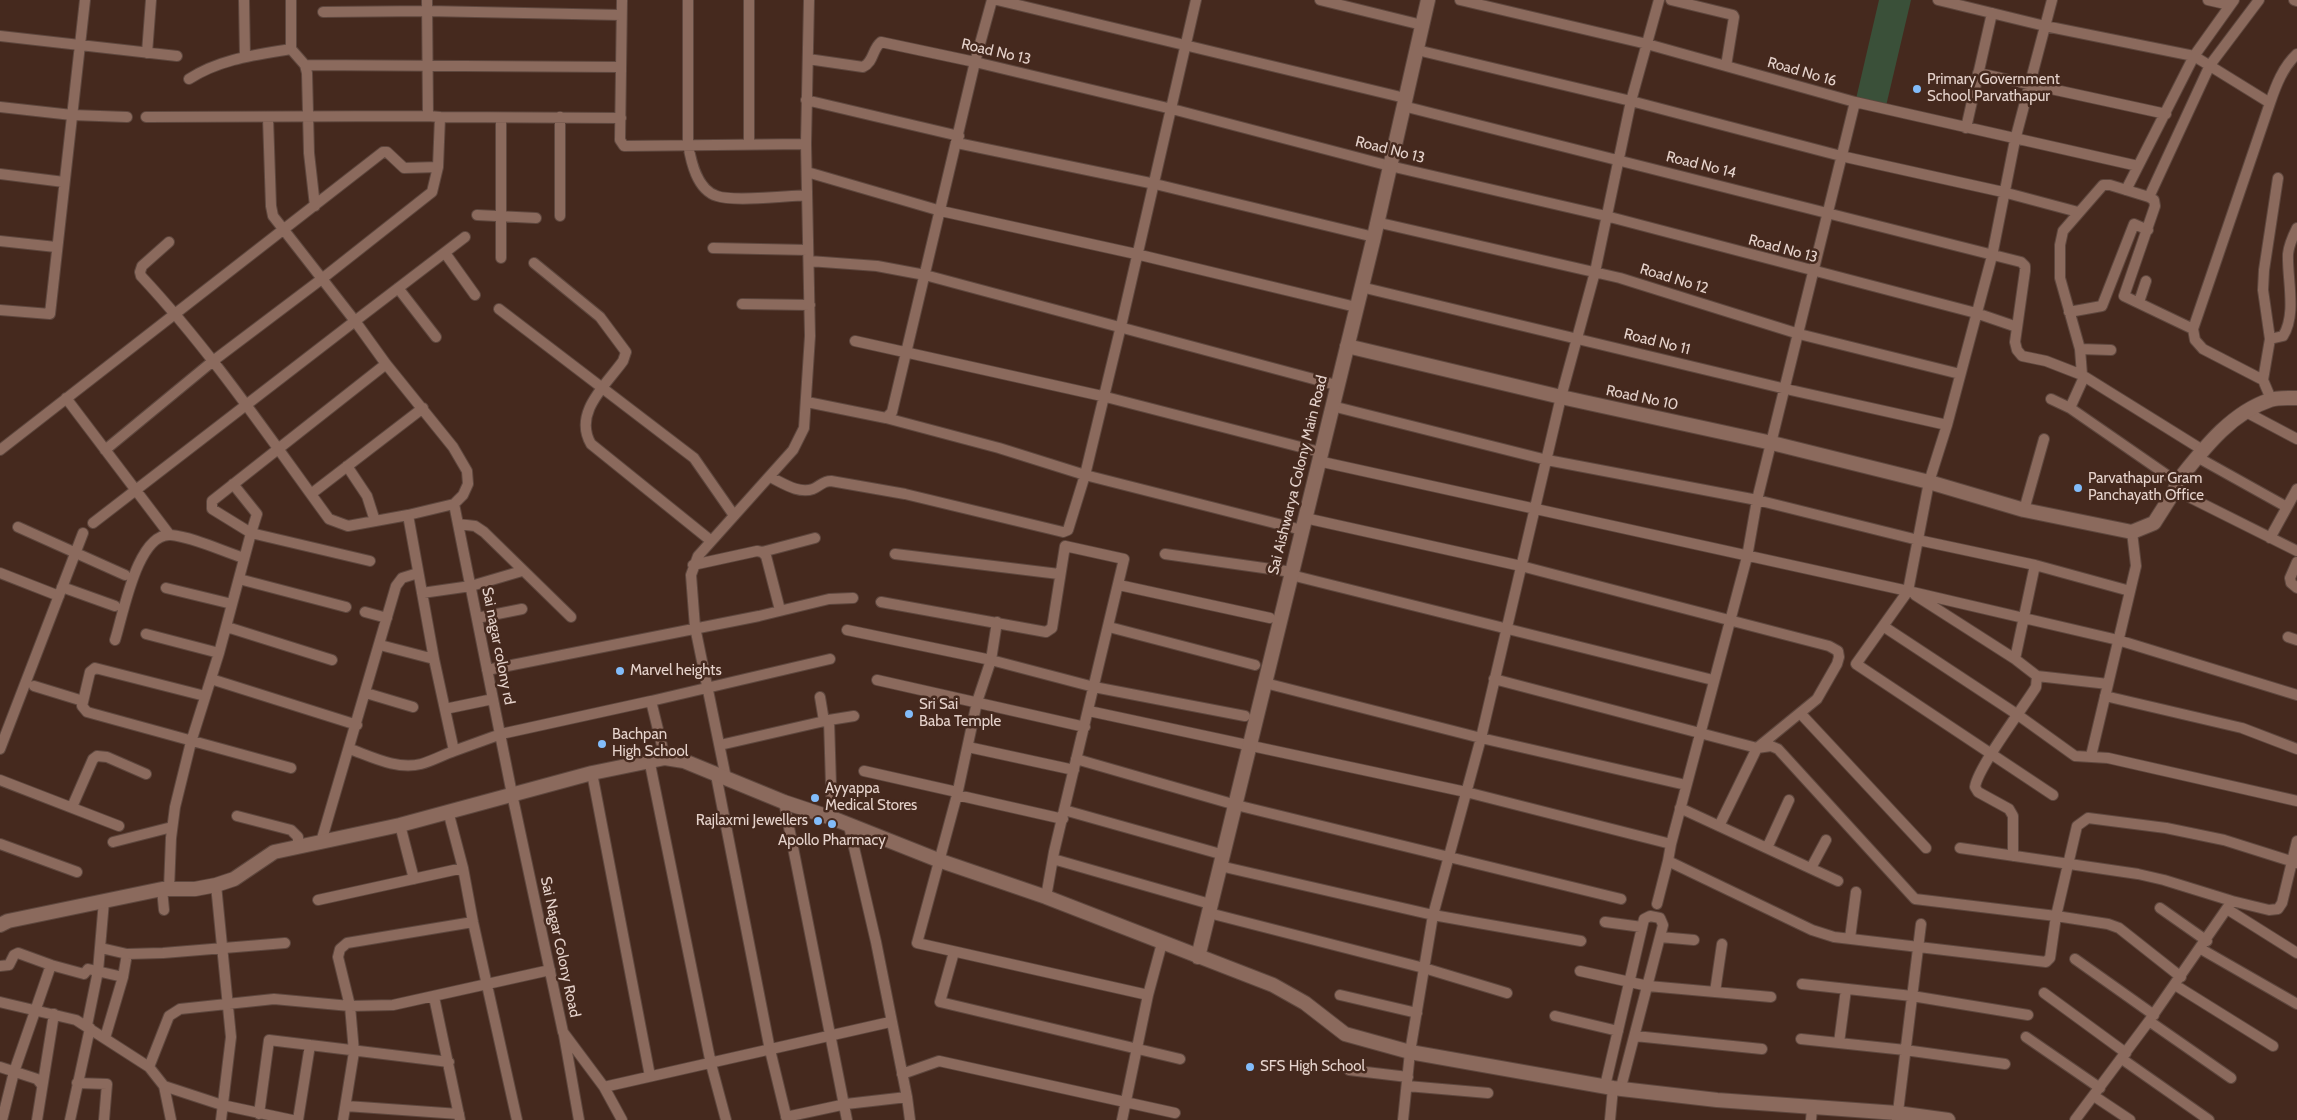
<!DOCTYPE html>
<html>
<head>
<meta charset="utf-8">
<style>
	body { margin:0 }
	canvas { display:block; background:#45291e }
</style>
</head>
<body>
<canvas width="2297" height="1120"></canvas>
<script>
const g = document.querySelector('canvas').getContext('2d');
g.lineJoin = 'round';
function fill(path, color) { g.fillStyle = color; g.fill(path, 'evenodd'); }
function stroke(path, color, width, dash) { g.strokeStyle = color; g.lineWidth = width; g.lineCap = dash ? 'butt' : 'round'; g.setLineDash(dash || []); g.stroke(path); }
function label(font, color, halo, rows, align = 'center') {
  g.font = font + ' Cabin,sans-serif'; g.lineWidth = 5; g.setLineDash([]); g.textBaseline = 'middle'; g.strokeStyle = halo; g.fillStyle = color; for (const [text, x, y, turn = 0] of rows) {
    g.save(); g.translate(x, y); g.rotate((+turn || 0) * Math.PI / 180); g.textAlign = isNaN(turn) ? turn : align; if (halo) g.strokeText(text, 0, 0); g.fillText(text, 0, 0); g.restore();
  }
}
const green = new Path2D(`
	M1879,0H1911L1886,106L1856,99Z`);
const street = new Path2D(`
	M244,0L245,57
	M291,0V49L305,65L307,73L309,153L315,206
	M622,0L620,140L624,146L806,144
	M688,0V144C691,162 697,190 717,196C733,202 788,196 807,195
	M749,0V144
	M997,0L1405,98
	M1320,0L1422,25
	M1460,0L1647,44L1855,102L2138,166
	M1671,0L1733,15L1734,17L1726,66
	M1938,0L2045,26L2194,56L2270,103
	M2052,0L2015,140L1992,256L1947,425L1929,482L1908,591L1856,664L2053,795
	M2208,0L2230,5
	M2259,0L2210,65L2149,197L2154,200L2155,206L2124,296L2193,329L2195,340L2203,349L2263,380L2271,399
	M2294,0L2297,1
	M323,12L427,11L621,15
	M0,36L177,56
	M1417,50L1631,101L1841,156L2003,192L2078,212
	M147,53L151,0
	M808,59L863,67C874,62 872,49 881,42L975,62L1172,109L1390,166L1606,216L1976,313L2017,327
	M305,65L621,67
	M1978,73L2166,114
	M189,79C220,59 255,55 291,49
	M806,100L959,136
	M1403,106L2021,262L2025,266V271L2015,342L2017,350L2022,356L2046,361L2082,375L2201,449
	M0,107L72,115L127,117
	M146,117L428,116
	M440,117L621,118
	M560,117V216
	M1966,128L1992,13
	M957,143L1155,184L1374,237
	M807,172L941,211L1136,254L1356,307
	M0,174L64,182
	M2126,190L2194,56L2234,0
	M477,215L536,218
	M1376,222L1620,278L1799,334L1960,374
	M0,241L56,247
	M169,242L142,266L140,272L141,276C211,351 269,437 329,519L348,526L408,515L434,659L380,645
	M713,248L808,250
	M445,253L475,295
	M501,258V118
	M809,261L877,266L925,275L1336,385
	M534,263L600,317L626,352L623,361C605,386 573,413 591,444L710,540
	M1361,287L1786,389L1947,425
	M398,288L436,337
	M2139,302L2146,281
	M742,304L810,305
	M499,309L694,458L733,514
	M0,310L50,314L85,0
	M2069,312L2102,306L2134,224L2148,230
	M2193,329L2270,103C2276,85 2283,67 2297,54
	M2270,339L2283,336C2297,314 2287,279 2288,254C2289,244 2293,236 2297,228
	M855,341L1102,396L1320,452
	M2080,349L2111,350
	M2082,375L2080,349L2060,278V245L2063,231L2103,185H2110L2149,197
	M2263,380L2270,339L2263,290L2264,270L2278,178
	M66,398L169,534
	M2051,399L2070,408L2177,482
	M807,402L886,418L892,412L975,62L992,0
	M1332,406L1547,460L1757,500L1918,540L2035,565L2130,591
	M2070,408L2084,377
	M2246,412L2297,439
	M886,418L999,448L1085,475L1302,530
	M0,450L383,152H387L404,168L438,167
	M105,450L213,361L323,278L432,192L438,167L440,117L428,116L427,0
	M2197,457L2285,506
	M1318,461L1908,591L2118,640L2297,695
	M347,466L367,496L375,521
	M770,477C783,483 798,494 813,489C820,486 823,481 831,481L905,494L1063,532L1068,530L1085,475L1121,326L1196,0
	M233,484L257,514L251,533L370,561
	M2175,490L2297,551
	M311,494L423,408
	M454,504L512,794L563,1032L604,1087L622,1120
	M2024,510L2044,439
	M408,515L454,504L463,495L468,484L467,471L453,447L386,364L355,321L465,237
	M1305,518L1521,566L1829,646L1838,651L1839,657L1837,664L1817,699L1757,748L1719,826
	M93,523L355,321L273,216L271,206L268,118
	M458,524L475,526L484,532L571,617
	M18,527L125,575
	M2270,538L2297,489
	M895,554L1059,574
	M1165,554L1292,572
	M2297,562L2290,578L2291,583L2297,588
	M693,565L757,551L762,552
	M0,573L59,596
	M1291,575L1713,680
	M239,579L346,607
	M1119,585L1270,618
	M62,587L115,606
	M166,588L232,604
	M422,593L471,586L522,571
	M1915,595L2015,659L2037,676L2108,684
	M881,602L1046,632L1052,628L1065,546L1124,559L1054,852L1046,897
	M780,610L766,556L762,552L815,538
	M365,612L387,618
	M477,618L522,609
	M997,622L991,660L977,702L957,795L917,943L1148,995
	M1883,626L2018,715L2075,756L2108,758L2297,801
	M227,627L332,660
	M1109,627L1255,665
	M847,630L991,660L1094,687L1245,716
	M146,634L219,653
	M2288,637L2297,640
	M115,640C123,616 137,532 171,535C193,537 222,551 244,558
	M2015,659L2035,565
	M487,670L759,616L829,599L853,598
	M211,679L357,725
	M1494,679L1757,748L1771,746L1778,749L1915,899L2056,916L2077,826L2088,818L2166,828L2224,840L2297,863
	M877,680L1085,727
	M1265,683L1481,738L1686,785
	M34,686L83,701
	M366,693L413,707
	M205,696L95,668L90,672L82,706L87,712L291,768
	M2105,696L2242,728L2297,749
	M820,697L824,721
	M651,701L830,659
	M445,709L493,699
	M1089,711L1466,792L1671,844L1747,557L1757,500L1855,102
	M1801,714L1926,848
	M829,720L854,716
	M720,745L829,720L832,818
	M968,747L1074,770
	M0,749L83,533
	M350,749C372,757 397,770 421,764C432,761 443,755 454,751L434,659
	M454,751L501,734L651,701L665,758
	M2091,756L2136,566L2132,532
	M649,759L711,1064L726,1120
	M1076,759L1236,805L1621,899
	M864,771L957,792
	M592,773L650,1076
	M716,775L770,1050L787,1120
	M726,778L695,627L691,575L698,556L793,450L804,428L810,336L806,144L809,0
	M0,780L119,826
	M957,795L1063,819
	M784,802L847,1120
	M72,807L93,759L97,756L107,757L146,774
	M1680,808L1838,881
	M1064,810L1224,855
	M448,811L463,868L473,922L517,1120
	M237,816L291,830L298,837V847
	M400,825L414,879
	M113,842L172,827
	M321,842L396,586L402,578L418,573
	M0,844L77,872
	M1671,844L1668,861L1812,930L1834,937L2046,962L2050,958L2056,916L2108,924L2119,928L2181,977
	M1767,848L1789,800
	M1960,848L2138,874L2164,880L2232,901
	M2013,856V816L2009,809L1978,792L1975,787C1978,767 2023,708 2036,687L2037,676
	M1053,859L1210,904
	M1220,866L1433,915L1581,941
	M1811,868L1826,840
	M216,885L231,1037L221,1120
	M162,889L164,910
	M169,889L171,838L175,807L191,742L219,653L251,533L212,509V501L386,364
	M318,900L463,868
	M1657,904L1668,861
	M2160,908L2207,941
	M2227,909L2297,953
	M1209,913L1424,968L1507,993
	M1605,922L1642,927
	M1660,937L1694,940
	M1850,938L1856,892
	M101,948L127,954L163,953L285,943
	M2201,949L2297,1004
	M954,952L940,1002L1180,1059
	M2075,959L2154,1015
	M0,966L9,965L14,955L18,953L51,965
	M1580,971L1648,986L1771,997
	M1802,984L1912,996L2028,1015
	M2175,985L2273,1046
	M1715,992L1722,944
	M2044,993L2126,1053
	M1340,995L1417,1013
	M434,997L460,1120
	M0,1002L76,1020L149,1067L164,1086L222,1105L292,1120
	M1555,1016L1618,1031
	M2149,1021L2231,1078
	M87,1025L98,971L104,901
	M564,1035L579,1120
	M1635,1036L1762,1049
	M2026,1037L2100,1088
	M105,1038L123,977
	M1801,1039L1905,1050L2005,1064
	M1839,1043L1846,989
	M2122,1059L2209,1120
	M0,1067L37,1079L41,1084
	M149,1067L169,1016L180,1009L274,999L350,1006L393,1005L550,970
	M1349,1070L1408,1077
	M902,1074L939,1061L1175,1113
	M77,1083L107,1084L104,1120
	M164,1086L171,1120
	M1407,1086L1488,1093
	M1605,1086L1644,919L1650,916L1660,918L1663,925L1621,1087
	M604,1087L890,1022
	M2094,1096L2130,1120
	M907,1097L910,1120
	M346,1106L459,1114
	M259,1114L269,1040L449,1062
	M786,1117L846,1104L907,1097L876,942L849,826
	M2,1120L14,1072L51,965L84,974L88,969L123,977L127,954
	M37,1120L54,1014
	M70,1120L90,1028
	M298,1120L310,1045
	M343,1120L354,1052L350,1006L338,957L340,949L347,943L473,922
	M1122,1120L1148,995L1162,943
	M1403,1120L1410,1052L1433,915L1481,738L1561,397L1595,272L1631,101L1659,0
	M1610,1120L1613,1088
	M1811,1120L1812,1109
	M1897,1120L1921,924
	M2075,1120L2149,1021L2232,901L2269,910L2278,909L2282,903L2297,841`);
const secondary = new Path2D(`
	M1347,346L1561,397L1772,443L1929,482L2024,510L2132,532L2154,523L2175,490L2177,482C2202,451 2230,413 2270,400C2277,397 2289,398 2297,398
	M0,925L8,921L162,889H195L216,885L234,879L274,852L400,825L592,773L665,758L684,761L784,802L832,818L938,860L1046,897L1273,985L1305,1003L1345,1034L1410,1052L1613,1088L1717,1100L1897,1113L1948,1120
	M1198,957L1374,237L1428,0`);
const markers = [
	[1917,89,5,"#82bcfa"],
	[2078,488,5,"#82bcfa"],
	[620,671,5,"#82bcfa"],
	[909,714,5,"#82bcfa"],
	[602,744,5,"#82bcfa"],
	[815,798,5,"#82bcfa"],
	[818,821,5,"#82bcfa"],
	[832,824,5,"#82bcfa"],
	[1250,1067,5,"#82bcfa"]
];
const streetNames = [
	["Road No 13",996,52,13],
	["Road No 16",1802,72,16],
	["Road No 13",1390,150,14],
	["Road No 14",1701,165,14],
	["Road No 13",1783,249,15],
	["Road No 12",1674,279,17],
	["Road No 11",1657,342,14],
	["Road No 10",1642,398,12],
	["Sai Aishwarya Colony Main Road",1298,475,-76],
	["Sai nagar colony rd",498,646,79],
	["Sai Nagar Colony Road",560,947,78]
];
const poiNames = [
	["Primary Government",1927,80],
	["School Parvathapur",1927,97],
	["Parvathapur Gram",2088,479],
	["Panchayath Office",2088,496],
	["Marvel heights",630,671],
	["Sri Sai",919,705],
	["Baba Temple",919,722],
	["Bachpan",612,735],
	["High School",612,752],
	["Ayyappa",825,789],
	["Medical Stores",825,806],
	["Rajlaxmi Jewellers",808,821,"right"],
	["Apollo Pharmacy",832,841,"center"],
	["SFS High School",1260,1067]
];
fill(green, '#3a5039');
stroke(street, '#5e473e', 12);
stroke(secondary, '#5e473e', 16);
stroke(street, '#8b6a5d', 10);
stroke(secondary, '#8b6a5d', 14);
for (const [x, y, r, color] of markers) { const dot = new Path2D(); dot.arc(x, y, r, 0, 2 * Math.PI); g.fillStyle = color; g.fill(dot); stroke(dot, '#45291e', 2); }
label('15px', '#e5d2cb', '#45291e', streetNames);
label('15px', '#e5d2cb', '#45291e', poiNames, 'left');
</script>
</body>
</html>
